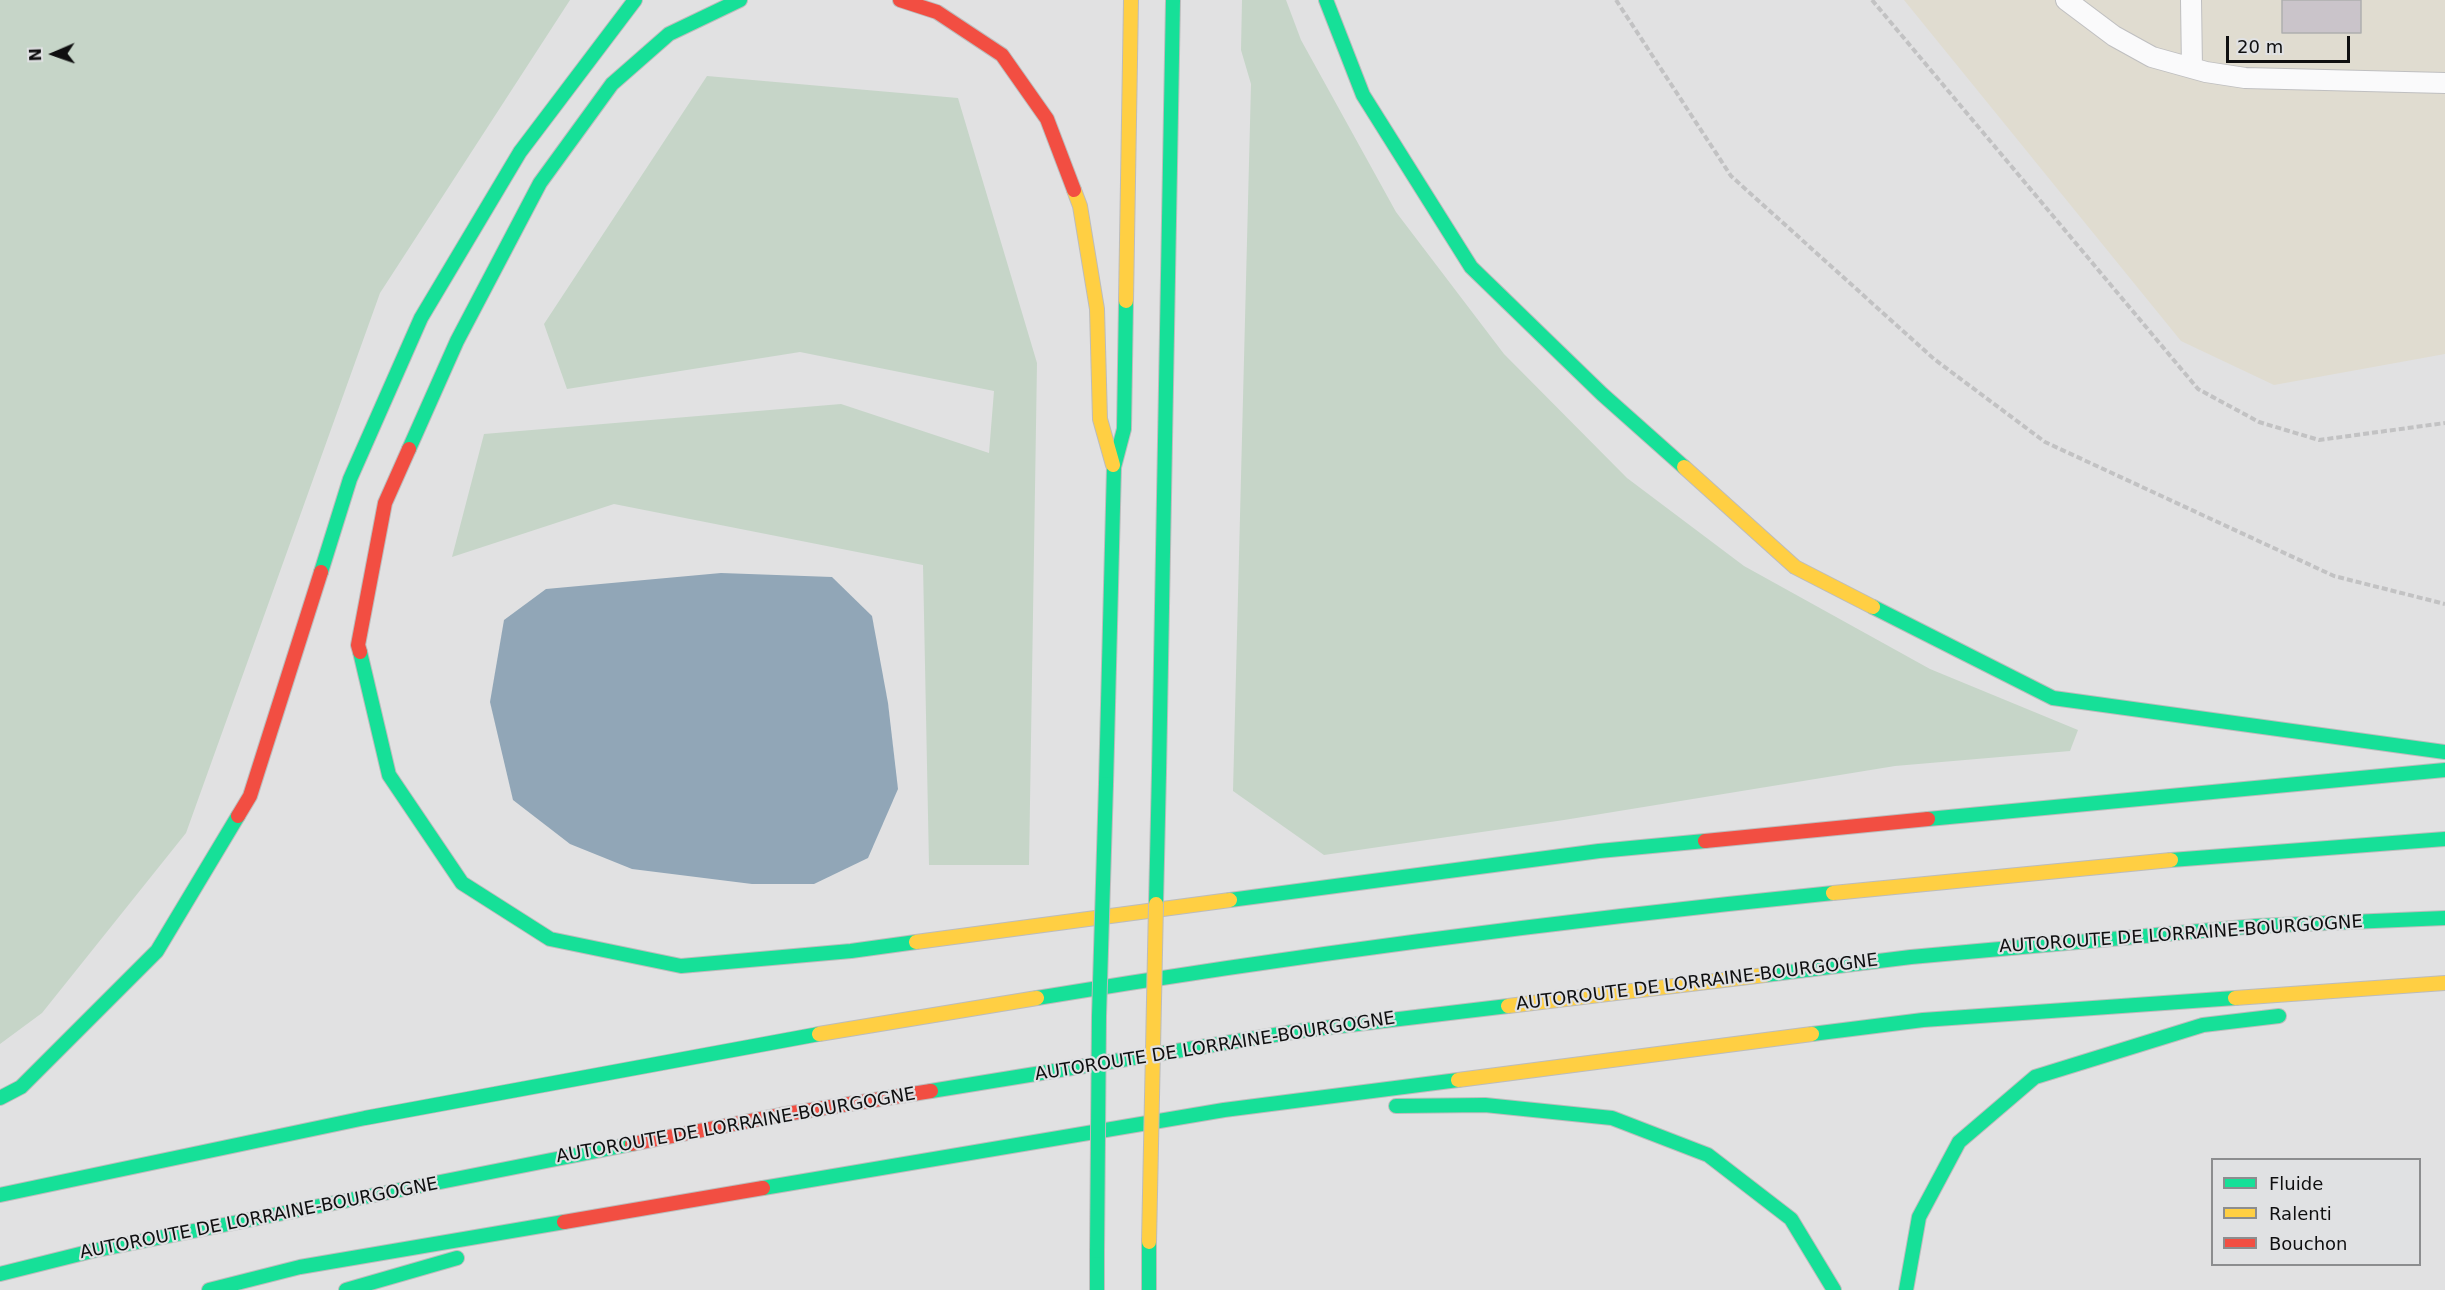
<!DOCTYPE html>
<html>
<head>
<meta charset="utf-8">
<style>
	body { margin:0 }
	#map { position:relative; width:2445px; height:1290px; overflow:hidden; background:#e1e1e2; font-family:"DejaVu Sans",sans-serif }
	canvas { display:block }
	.legend { position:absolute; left:2211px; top:1158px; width:210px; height:108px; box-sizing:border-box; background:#e0e1e3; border:2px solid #8c8d8f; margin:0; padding:8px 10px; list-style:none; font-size:18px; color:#0f0f10 }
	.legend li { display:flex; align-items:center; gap:12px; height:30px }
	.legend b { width:30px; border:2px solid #8c8d8f }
	.north { position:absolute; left:24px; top:24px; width:60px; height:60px; -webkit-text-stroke:4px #e0e1e3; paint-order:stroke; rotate:268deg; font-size:16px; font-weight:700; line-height:24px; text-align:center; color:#0f0f10 }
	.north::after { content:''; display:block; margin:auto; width:21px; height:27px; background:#0f0f10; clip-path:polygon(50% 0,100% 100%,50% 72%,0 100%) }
	.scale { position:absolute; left:2226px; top:36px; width:124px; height:27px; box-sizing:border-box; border:3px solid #0f0f10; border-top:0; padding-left:8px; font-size:18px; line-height:21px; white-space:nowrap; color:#0f0f10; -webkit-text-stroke:4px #e0e1e3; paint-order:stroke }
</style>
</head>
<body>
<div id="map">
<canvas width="2445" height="1290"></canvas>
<ul class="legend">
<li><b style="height:8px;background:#16e098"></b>Fluide</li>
<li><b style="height:8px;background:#ffcf43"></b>Ralenti</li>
<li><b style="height:8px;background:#f24e42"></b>Bouchon</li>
</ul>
<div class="north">N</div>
<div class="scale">20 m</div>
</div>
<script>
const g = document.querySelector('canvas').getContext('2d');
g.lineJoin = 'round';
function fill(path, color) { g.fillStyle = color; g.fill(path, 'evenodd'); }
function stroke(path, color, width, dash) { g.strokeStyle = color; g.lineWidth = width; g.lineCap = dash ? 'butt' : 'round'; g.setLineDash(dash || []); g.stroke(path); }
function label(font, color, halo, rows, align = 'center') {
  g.font = font + ' "DejaVu Sans",sans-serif'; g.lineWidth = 4.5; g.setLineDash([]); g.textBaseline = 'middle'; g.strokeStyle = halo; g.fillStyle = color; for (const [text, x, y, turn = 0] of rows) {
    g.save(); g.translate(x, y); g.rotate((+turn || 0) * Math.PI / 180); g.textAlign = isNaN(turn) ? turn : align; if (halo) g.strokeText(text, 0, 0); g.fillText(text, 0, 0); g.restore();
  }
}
const industrial = new Path2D(`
	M1904,0H2445V354L2274,385L2181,341Z`);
const green = new Path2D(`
	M0,0H570L380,293L186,833L42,1013L0,1044Z
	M1242,0H1286L1301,40L1396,212L1504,354L1627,478L1744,566L1930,669L2078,730L2070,751L1895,766L1564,820L1324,855L1233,791L1251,84L1241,50Z
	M707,76L958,98L1037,363L1029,865H929L923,565L614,504L452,557L484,434L841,404L989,453L994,391L800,352L567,389L544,324Z`);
const water = new Path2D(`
	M721,573L832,577L872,616L888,703L898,789L868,858L814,884H752L632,869L570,844L513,800L490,702L504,620L546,589Z`);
const building = new Path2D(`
	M2282,0H2361V33H2282Z`);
const path = new Path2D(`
	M1616,0L1731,176L1934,359L2045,442L2334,576L2445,604
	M1872,0L2198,389L2259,422L2319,440L2445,423`);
const lane = new Path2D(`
	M2066,0L2114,36L2152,57L2206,72L2245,78L2445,83
	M2191,0L2192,68`);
const fast = new Path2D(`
	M1326,0L1363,95L1471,267L1602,394L1684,467
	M409,449L457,341L540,183L612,84L669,34L740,0
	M321,572L350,479L421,318L520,152L635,0
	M1873,607L2053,698L2445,752
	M360,652L389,775L462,883L550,939L681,966L851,951L916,942
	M1159,772L1173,0
	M1106,784L1114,467L1124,429L1126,301
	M1928,819L2445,770
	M2171,860L2445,839
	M1230,900L1599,851L1705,841
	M1765,975L1911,957L2256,926L2445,918
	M1037,998C1301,954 1567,920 1833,893
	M1812,1034L1923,1020L2235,998
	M931,1091L1299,1031L1508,1006
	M0,1098L21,1087L157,951L238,816
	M1396,1106L1485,1105L1612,1118L1708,1155L1791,1219L1834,1290
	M763,1188L1224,1110L1458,1080
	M0,1195L365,1118L819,1034
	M1149,1242V1290
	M1097,1251V1290
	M0,1274L92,1251L632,1144
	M209,1290L300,1267L564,1222
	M346,1290L457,1258
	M1906,1290L1919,1217L1959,1142L2035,1077L2203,1025L2279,1016`);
const slow = new Path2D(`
	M1074,190L1080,206L1097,309L1100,419L1113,465
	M1126,301L1131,0
	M1684,467L1795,567L1873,607
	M1833,893L2171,860
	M916,942L1230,900
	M2235,998L2445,983
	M1508,1006L1765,975
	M819,1034L1037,998
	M1458,1080L1812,1034`);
const jam = new Path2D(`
	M900,0L937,12L1002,55L1047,119L1074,190
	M360,652L358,645L385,503L409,449
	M238,816L250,796L321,572
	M1705,841L1928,819
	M632,1144L780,1115L931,1091
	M564,1222L763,1188`);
const fastBridge = new Path2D(`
	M1156,904L1159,772
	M1097,1251L1099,1016L1106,784`);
const slowBridge = new Path2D(`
	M1149,1242L1156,904`);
const streetNames = [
	["AUTOROUTE DE LORRAINE-BOURGOGNE",2181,935,-4],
	["AUTOROUTE DE LORRAINE-BOURGOGNE",1697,983,-7],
	["AUTOROUTE DE LORRAINE-BOURGOGNE",1215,1047,-9],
	["AUTOROUTE DE LORRAINE-BOURGOGNE",736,1126,-10],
	["AUTOROUTE DE LORRAINE-BOURGOGNE",259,1219,-11]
];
fill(industrial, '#e0dcd0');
fill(green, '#c6d5c8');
fill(water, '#91a6b7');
fill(building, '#cac4ca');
stroke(building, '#aeaeaf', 1.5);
stroke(lane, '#bfbfc0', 22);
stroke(fast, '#bcbcbc', 16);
stroke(slow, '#bcbcbc', 16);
stroke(jam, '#bcbcbc', 16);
stroke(path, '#c2c2c3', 4, [6, 3]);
stroke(lane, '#fafafb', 20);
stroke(fast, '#16e098', 14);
stroke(slow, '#ffcf43', 14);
stroke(jam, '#f24e42', 14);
stroke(fastBridge, '#bcbcbc', 16, []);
stroke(slowBridge, '#bcbcbc', 16, []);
stroke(fastBridge, '#16e098', 14);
stroke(slowBridge, '#ffcf43', 14);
label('18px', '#0f0f10', '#e0e1e3', streetNames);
</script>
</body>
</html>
